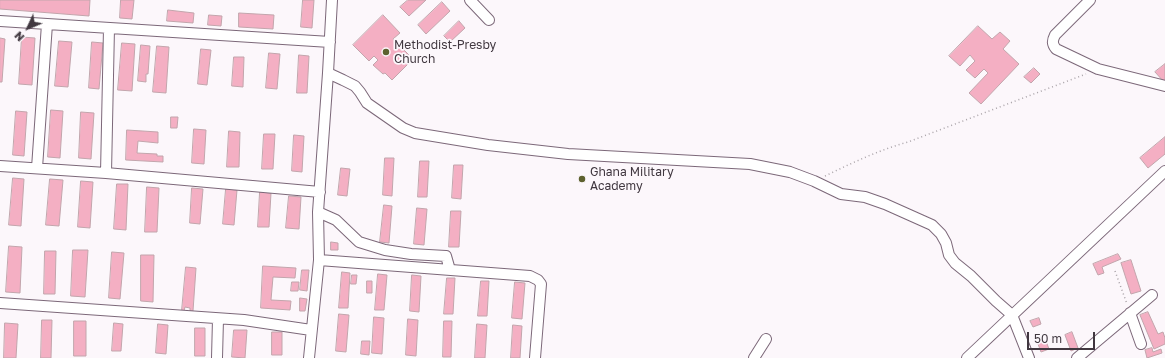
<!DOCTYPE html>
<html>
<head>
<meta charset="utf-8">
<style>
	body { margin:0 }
	#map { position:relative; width:1165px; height:358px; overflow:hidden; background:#fcf7fb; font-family:"Golos Text",sans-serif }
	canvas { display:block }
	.north { position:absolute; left:8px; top:8px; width:40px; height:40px; -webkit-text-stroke:3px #fcf7fb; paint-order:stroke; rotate:226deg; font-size:11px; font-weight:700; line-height:16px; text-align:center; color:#413840 }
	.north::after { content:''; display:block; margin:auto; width:14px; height:18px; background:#413840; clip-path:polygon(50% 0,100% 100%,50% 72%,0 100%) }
	.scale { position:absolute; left:1027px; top:332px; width:68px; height:18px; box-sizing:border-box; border:2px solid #413840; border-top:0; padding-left:5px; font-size:12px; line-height:14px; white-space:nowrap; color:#413840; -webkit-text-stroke:3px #fcf7fb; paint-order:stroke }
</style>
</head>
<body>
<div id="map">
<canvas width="1165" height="358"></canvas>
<div class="north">N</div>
<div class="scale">50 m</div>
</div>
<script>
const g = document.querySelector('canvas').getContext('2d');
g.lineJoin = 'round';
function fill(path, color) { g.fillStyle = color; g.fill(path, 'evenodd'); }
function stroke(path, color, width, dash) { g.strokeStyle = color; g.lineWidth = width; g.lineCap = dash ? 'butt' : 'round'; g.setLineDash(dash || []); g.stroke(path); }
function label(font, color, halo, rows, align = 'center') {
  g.font = font + ' "Golos Text",sans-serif'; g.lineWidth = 3.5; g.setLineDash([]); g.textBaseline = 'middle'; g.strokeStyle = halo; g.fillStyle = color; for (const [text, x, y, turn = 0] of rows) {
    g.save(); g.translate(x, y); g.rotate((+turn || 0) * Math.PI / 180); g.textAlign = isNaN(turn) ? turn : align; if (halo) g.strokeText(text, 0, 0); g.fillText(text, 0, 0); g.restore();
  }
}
const building = new Path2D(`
	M0,0H90L89,16L0,9Z
	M121,0H134L132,19L120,18Z
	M303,0H314L312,28L301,27Z
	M408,0H426L409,16L400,7Z
	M442,2L450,11L426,34L418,25Z
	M168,10L194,13L193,23L167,21Z
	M239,13L274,15L273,29L239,27Z
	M209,15L222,16L221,26L208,25Z
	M383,15L400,33L393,39L398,45L403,40L408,44L403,49L413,59L392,80L385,73L383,74L373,65L378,60L374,56L369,61L353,45Z
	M459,21L465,28L450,42L444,36Z
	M978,26L992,39L1000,32L1010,41L1003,49L1019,64L981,104L969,93L988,73L984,69L975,78L966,70L975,61L970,55L960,66L949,56Z
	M22,37L35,38L32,85L19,84Z
	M0,38L5,39L2,82H0Z
	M59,41L72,42L68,87L55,86Z
	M92,42L103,43L99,89L89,88Z
	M122,43L135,44L132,91L118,90Z
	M141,45L150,46L148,74H146V82L138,81Z
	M157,46L169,47L166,93L153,92Z
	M201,49L211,50L207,85L198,84Z
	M269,53L280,54L277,89L266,88Z
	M299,55L309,56L307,93H297Z
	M234,57H244L243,87L232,86Z
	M1165,64V81L1164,82L1155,72Z
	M1034,68L1040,74L1031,83L1024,77Z
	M51,110L63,111L60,158L48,157Z
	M16,111L27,112L24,156L13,155Z
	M81,112L94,113L91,159L79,158Z
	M171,117H178L177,128H171Z
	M194,129L206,130L204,164L192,163Z
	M127,130L158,132V143L138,141L137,153L157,154V156H163V162L126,160Z
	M229,131L240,132L239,167H227Z
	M264,134H275L273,169H262Z
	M294,135L304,136L302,172L292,171Z
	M1165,137V154L1148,168L1140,158Z
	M385,158H394L392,196L383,195Z
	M420,161H429L427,197H418Z
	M454,165H463L461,199L452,198Z
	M341,168L350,169L347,196L338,195Z
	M13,178L24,179L21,226L9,225Z
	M50,179L63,180L59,226L46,225Z
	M81,181L93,182L90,228L78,227Z
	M117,184H128L126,230L114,229Z
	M147,187L159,188L157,232H145Z
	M192,188L203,189L200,224L190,223Z
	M226,189L237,190L234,225L223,224Z
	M260,192L271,193L269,227H258Z
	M289,196L301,197L299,229L286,228Z
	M384,205L392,206L389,243L380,242Z
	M417,208L427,209L424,245L414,244Z
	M451,211H461L459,247H449Z
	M331,242L338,243V250H331Z
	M9,246L22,247L20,293L6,292Z
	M73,250H88L85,297L71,296Z
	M45,251H56L55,294H44Z
	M112,252L124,253L120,299L109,298Z
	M1118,254L1121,259L1102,267L1104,273L1098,275L1093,264Z
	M141,255H154L153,302L141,301Z
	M1131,260L1141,291L1131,294L1121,263Z
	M263,266L296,268L295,278L273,277L271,300L291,301L290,310L261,308Z
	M186,267L196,268L193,311H190V308L185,307L184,311L182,310Z
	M302,270H309L307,291L300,290Z
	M342,272L350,273L348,308H339Z
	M378,274L387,275L384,310H375Z
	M352,275H357L356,284H351Z
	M412,275L421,276L419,312L410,311Z
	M447,278H455L453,314H444Z
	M367,281H372V293H367Z
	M481,281H489L487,316H478Z
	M292,282H299L298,291H291Z
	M515,282L525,283L522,319L512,318Z
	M300,298L307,299L305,311H300Z
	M1148,312L1158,334L1163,332L1165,338V344L1154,349L1140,315Z
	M339,314L349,315L346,352L336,351Z
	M374,317L384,318L382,354L372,353Z
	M1039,318L1041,324L1033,327L1030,321Z
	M408,319L418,320L416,356L406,355Z
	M42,320H52L51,358H41Z
	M74,321H86V356H74Z
	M444,321H452L451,357H443Z
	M5,323L18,324L16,358H4Z
	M114,323L123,324L121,351H112Z
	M158,324L168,325L166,354L156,353Z
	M477,324L487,325L485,358H475Z
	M513,325L522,326L520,358H511Z
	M195,328H205V356H195Z
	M234,330H247L245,358L232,357Z
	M272,332H282V355H272Z
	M1072,332L1078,348L1071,351L1065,335Z
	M362,341H370L369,355L361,354Z
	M1046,341L1049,349L1041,352L1038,344Z
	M1152,348L1153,352L1161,349L1162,353L1147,358L1145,350Z`);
const path = new Path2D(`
	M825,176C852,163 879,150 908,142L1086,74
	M1115,271L1127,304`);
const minor = new Path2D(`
	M470,0L489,20
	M1090,0L1055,35C1052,41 1052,44 1056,49L1098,69L1165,86
	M0,21L330,42
	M328,73L343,80L355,86L360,92L367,103L403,128L415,133L488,145L568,154L750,164L790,172L814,181L841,194L865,197L885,204L932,225L941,234L946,243L949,255L955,263L971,276L996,301L1012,315L1029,358
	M0,166L106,173L320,192
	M37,168L47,24
	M106,173L109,28
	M318,212L336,220L359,242L385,250L411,254L446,256L450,270
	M319,260L530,276L538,280L541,284L535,358
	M0,303L244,320L311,330
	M1130,313L1141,344
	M217,358L218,319
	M309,358L319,260L318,212L328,73L332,0
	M754,358L766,339
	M967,358L1165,171
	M1077,358L1152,295`);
const markers = [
	[386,52,4,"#5d612f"],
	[582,179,4,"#5d612f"]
];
const poiNames = [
	["Methodist-Presby",394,45],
	["Church",394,59],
	["Ghana Military",590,172],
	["Academy",590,186]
];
fill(building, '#f4afc3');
stroke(building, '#c2a5ac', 1);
stroke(minor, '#7c6879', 12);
stroke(path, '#a9a3a8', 1.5, [1, 3]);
stroke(minor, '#fff', 10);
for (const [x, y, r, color] of markers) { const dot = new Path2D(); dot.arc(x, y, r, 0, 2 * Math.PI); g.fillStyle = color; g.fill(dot); stroke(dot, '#fcf7fb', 1.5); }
label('12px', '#413840', '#fcf7fb', poiNames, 'left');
</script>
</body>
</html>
